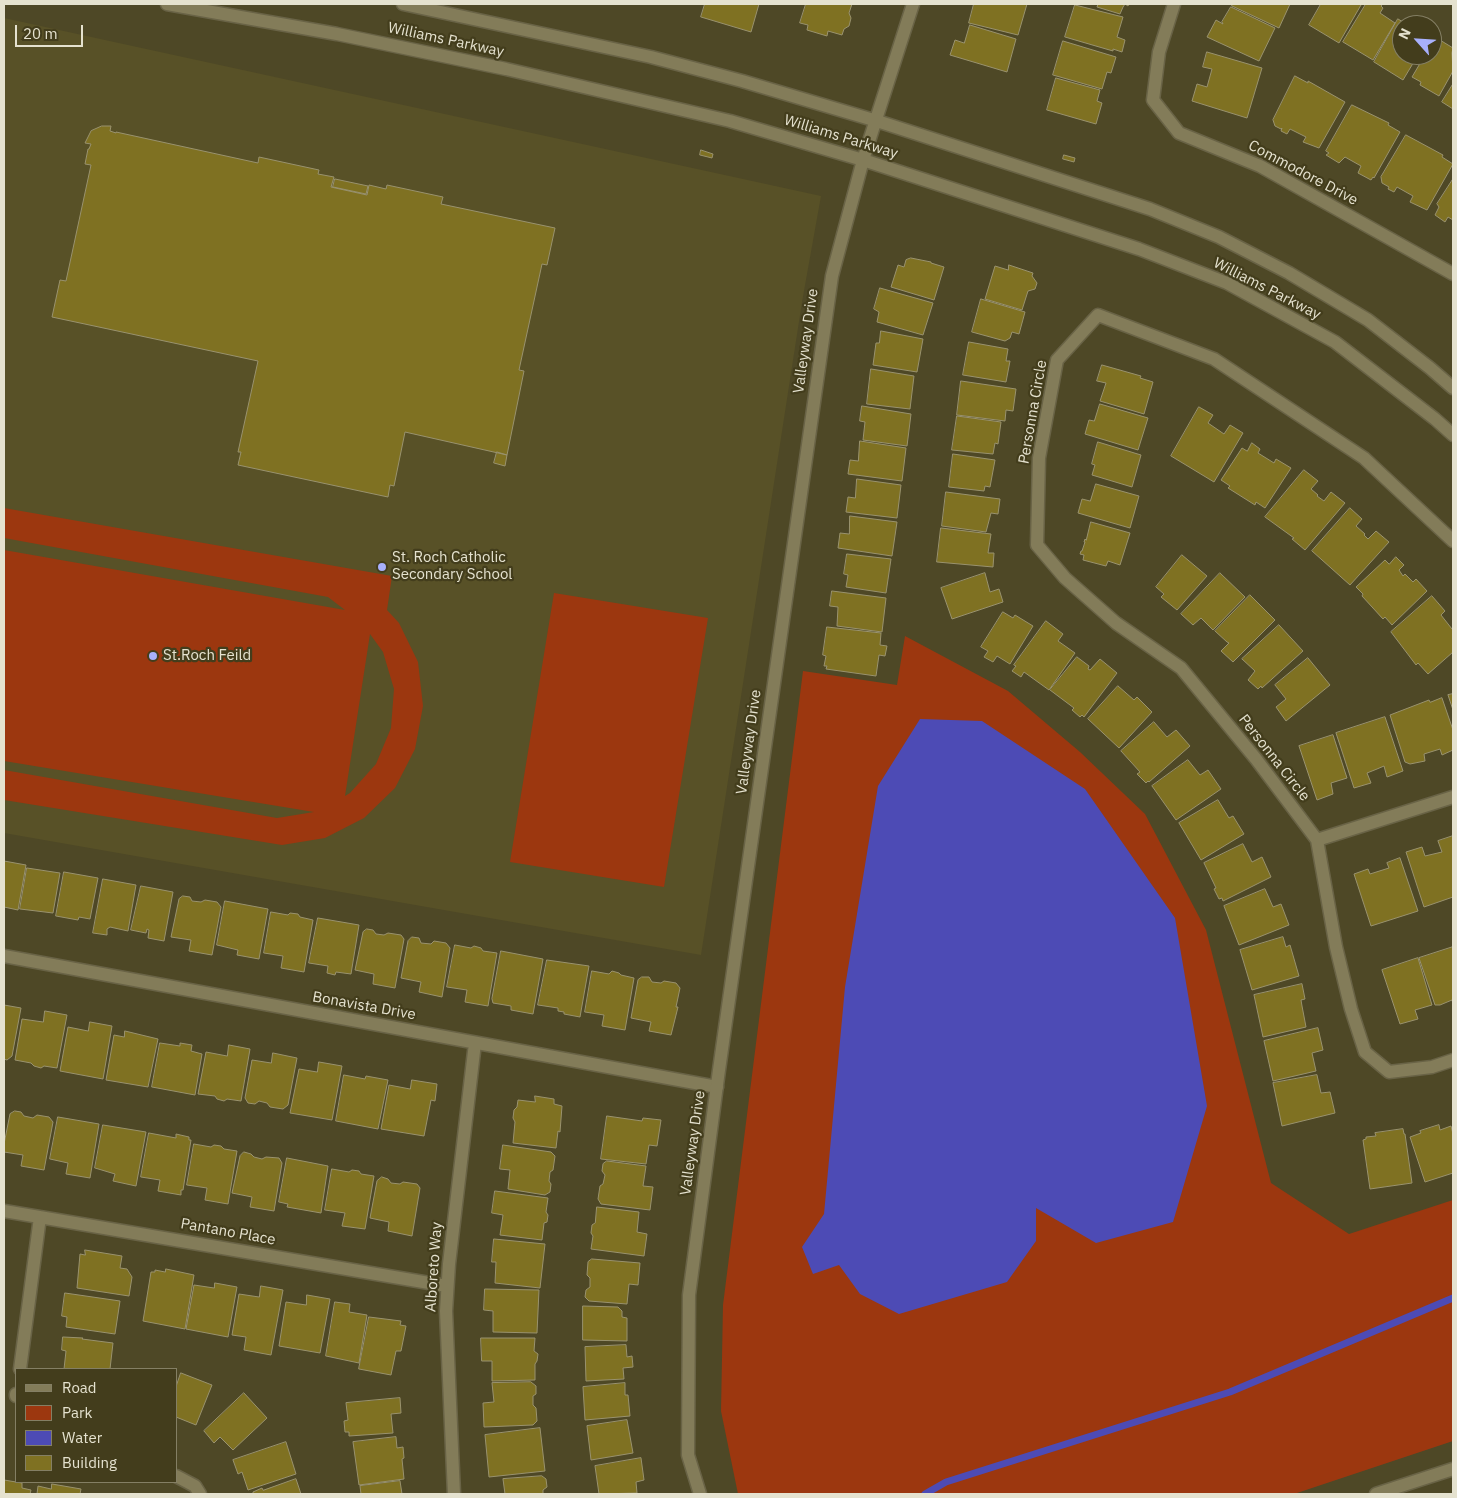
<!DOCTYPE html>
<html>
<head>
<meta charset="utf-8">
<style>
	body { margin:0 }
	#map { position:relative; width:1457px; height:1498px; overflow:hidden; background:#4e4826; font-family:"IBM Plex Sans",sans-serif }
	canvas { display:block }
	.frame { position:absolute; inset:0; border:5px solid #e5e2cf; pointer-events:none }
	.legend { position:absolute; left:15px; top:1368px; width:162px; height:115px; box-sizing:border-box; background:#433d1c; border:1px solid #847f64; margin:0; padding:6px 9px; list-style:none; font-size:15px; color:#e5e2cf }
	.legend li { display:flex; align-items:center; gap:10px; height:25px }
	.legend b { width:25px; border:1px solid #847f64 }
	.north { position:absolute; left:1392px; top:15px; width:50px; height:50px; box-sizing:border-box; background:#433d1c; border:1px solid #847f64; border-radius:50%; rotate:296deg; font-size:14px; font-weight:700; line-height:20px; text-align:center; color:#e5e2cf }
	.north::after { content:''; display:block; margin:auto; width:18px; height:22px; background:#a8b0fc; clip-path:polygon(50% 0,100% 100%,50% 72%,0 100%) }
	.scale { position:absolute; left:15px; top:25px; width:68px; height:22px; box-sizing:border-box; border:2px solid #e5e2cf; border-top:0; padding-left:6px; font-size:15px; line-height:18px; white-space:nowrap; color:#e5e2cf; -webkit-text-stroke:4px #433d1c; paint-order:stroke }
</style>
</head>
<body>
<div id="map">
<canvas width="1457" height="1498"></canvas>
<div class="frame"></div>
<ul class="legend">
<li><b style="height:6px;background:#837c59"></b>Road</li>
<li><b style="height:14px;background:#9c370f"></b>Park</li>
<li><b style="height:14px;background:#4d4bb5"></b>Water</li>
<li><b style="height:14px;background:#7f7122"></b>Building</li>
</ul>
<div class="north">N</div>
<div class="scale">20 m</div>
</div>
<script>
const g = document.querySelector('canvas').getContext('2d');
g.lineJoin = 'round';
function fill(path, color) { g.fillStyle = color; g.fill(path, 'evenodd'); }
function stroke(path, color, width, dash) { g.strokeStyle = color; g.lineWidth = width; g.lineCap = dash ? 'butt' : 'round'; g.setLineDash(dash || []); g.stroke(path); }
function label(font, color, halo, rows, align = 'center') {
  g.font = font + ' "IBM Plex Sans",sans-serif'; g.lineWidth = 4.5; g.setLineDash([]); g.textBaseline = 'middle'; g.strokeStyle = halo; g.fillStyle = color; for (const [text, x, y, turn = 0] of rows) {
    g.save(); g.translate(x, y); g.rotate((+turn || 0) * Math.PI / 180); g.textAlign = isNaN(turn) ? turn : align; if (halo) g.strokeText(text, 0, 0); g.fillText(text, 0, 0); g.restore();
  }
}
const built = new Path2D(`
	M4,18L821,196L802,302L701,955L4,833Z`);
const green = new Path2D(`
	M4,508L392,576L387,610L399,623L418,662L423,706L415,749L395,788L364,818L325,838L282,845L4,800V770L277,818L314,812L4,761V550L345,610L328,597L4,538ZM370,634L383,652L394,689L391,728L376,764L350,793L345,796Z
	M554,593L708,618L664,887L510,862Z
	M905,636L1008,691L1080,752L1145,814L1206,930L1271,1183L1349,1234L1453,1200V1441L1294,1494H738L721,1411L723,1305L803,671L897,685Z`);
const water = new Path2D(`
	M920,719L982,721L1085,789L1175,918L1207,1106L1173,1222L1096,1243L1036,1208V1241L1007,1282L899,1314L860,1294L839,1265L813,1274L802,1247L824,1214L845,987L878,786Z`);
const stream = new Path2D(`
	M925,1494L946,1482L1230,1392L1453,1298`);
const building = new Path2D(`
	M705,4H759L751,32L701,17Z
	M806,4H852L849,13L851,18L849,26L844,29L842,35L828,31L827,36L807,30L808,25L800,23Z
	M974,4H1027L1018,35L969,23Z
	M1095,4H1129L1128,6L1125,4L1123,7L1120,14L1097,7L1098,4Z
	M1232,4H1290L1279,28L1232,6Z
	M1321,4H1358L1361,5L1339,43L1309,25Z
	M1366,4H1383L1381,6L1383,8L1380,13L1395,23L1373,60L1343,42Z
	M1075,5L1123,17L1117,37L1125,40L1122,52L1113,49V51L1065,37Z
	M1231,7L1275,28L1259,61L1207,37L1216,20L1223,24L1222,22Z
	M1398,19L1408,25H1402V55H1418L1403,80L1374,62Z
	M970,25L1016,39L1007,72L950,55L955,40L964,43Z
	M1435,37L1453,48L1452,53L1453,71L1439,96L1420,85L1421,82L1412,77L1425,55H1432V42Z
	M1063,41L1116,57L1111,73L1107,72L1102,89L1053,75Z
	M1207,52L1262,68L1247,118L1192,101L1197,84L1207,87L1212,69L1203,67Z
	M1295,76L1308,83V81L1345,102L1319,148L1303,142L1306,137L1290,129L1287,134L1281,131L1282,128L1281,129L1275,126L1273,120Z
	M1056,78L1100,90L1097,101L1102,103L1096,124L1047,110Z
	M1453,84V109L1442,102Z
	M1352,105L1389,123L1388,125L1400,132L1374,178L1373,177L1371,180L1358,173L1361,166L1345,157L1339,163L1326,155L1329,153L1326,151Z
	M102,126H111L110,131L116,133V132L258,163L259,157L319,170L318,174L334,177L331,187L367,195L369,185L386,189L387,185L443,197L441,204L555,228L547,265L542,264L519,370L524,371L507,455L405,432L394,486L390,485L388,497L238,465L241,452H238L258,361L52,317L60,280L66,281L91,165L85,164L88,149H89L91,144L85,143L91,131Z
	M1406,135L1443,155L1442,157L1453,164L1427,210L1410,202L1413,196L1397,187L1394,192L1388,189L1389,187L1382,183L1381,177Z
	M701,150L713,154L712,158L700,155Z
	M1064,155L1075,158L1074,162L1063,159Z
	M335,179L368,186L366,194L333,187Z
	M1453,179V220L1448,217L1445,222L1435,215L1439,207L1437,204Z
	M911,258L931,262V263L944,267L934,300L891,287L898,265L904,267L906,260Z
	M1009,265L1033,273L1032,276L1037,283L1035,289L1028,291L1022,310L985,299L995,266L1008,270Z
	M880,288L933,303L923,335L877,322L879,312L874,309Z
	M981,299L1025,312L1019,334L1012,332L1010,338L1005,341L972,332Z
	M881,331L923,339L917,372L873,365L876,343H879Z
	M969,342L1008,349L1006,361H1010L1006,382L963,375Z
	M1102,365L1141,376L1140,378L1153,382L1144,414L1100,401L1106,383L1097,381Z
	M871,369L914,376L910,409L867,404Z
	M961,381L1016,389L1013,411L1006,410L1005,421L957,415Z
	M1100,404L1148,418L1138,450L1085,434L1089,420L1094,421Z
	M862,406L911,414L907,446L863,440L865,422L860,421Z
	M1199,407L1213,415L1208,423L1224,434L1230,425L1243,433L1214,482L1171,456Z
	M957,416L1001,422L998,444L995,443L993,454L952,450Z
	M860,441L906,448L902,481L848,474L850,460L858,461Z
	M1098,442L1141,455L1132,487L1092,475L1095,465L1092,464Z
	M1252,443L1260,449L1258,453L1274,463L1276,459L1291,468L1265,508L1256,502L1255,505L1228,488L1230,486L1221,480L1242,448L1247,451Z
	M497,452L507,455L505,466L494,463Z
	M953,454L995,460L990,487L985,486L984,491L949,487Z
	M1304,470L1318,481L1311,489L1318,495L1317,496L1324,501L1331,492L1345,503L1305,550L1292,539L1294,538L1265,517Z
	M857,479L901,485L897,518L846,512L848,497L855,498Z
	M1096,484L1139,496L1130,528L1078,513L1082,499L1090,501Z
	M946,492L1000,499L998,514L991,513L986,532L942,526Z
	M1350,508L1362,519L1356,526L1365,534L1364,535L1368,539L1376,531L1389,542L1350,585L1312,551Z
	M850,516L897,522L892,556L838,548L840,533L849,534Z
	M1091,522L1130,533L1120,565L1108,561L1106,566L1083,560L1084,555L1080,554L1081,551H1082L1085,542H1084L1085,539L1086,540Z
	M941,528L991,534L988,553H994L993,567L937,562Z
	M847,554L891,559L886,593L846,587L848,575L844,574Z
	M1182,555L1207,576L1177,610L1161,597L1164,594L1156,587Z
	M1396,557L1404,565L1399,570L1403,576L1405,574L1413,582L1416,579L1427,591L1392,625L1385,617L1383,619L1362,596L1363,594L1356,587L1385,560L1389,564Z
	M985,573L990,592L999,589L1003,602L952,619L941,588Z
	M1220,573L1245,597L1213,630L1201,618L1193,625L1181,614Z
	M832,591L886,598L882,632L837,626L838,607L830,606Z
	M1250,595L1275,620L1233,662L1221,651L1229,643L1227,642L1215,631Z
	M1432,596L1445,611L1441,615L1452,629L1453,628V652L1428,674L1418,663L1416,665L1391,632Z
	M1003,612L1013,618L1015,615L1033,626L1010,664L997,656L993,662L984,657L988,651L981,647Z
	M1046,621L1063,634L1058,641L1075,653L1049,690L1024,672L1021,677L1012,671L1016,666L1014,665Z
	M1279,625L1303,651L1262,688L1261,686L1258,689L1248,680L1255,671L1242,659Z
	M827,627L881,633L880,645L887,646L885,656L879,655L876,676L826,669L827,666H824L826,656L823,655Z
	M1077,657L1089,666L1088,669L1090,670L1100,659L1117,673L1084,717L1082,715L1080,717L1072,710L1074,708L1050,690Z
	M1308,658L1330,685L1286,721L1276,707L1286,699L1275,685Z
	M1118,686L1134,700L1137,697L1152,712L1119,748L1088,719Z
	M1453,694V710L1448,695Z
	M1442,698L1453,730V750L1442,755L1440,749L1424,754L1425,761L1410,764L1405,762L1390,715L1429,700L1430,702Z
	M1385,717L1403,771L1387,777L1384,766L1377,769L1367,773L1371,783L1354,788L1336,733Z
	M1154,722L1167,737L1176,730L1190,746L1149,782L1148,781L1146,783L1137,774L1140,772L1121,751Z
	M1333,735L1347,778L1331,783L1333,794L1317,800L1299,746Z
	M1188,760L1200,775L1208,770L1221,789L1176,820L1152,786Z
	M1218,800L1229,818L1233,816L1244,834L1201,860L1179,823Z
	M1453,836V897L1424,907L1406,852L1422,847L1425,856L1442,852L1438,841Z
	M1243,844L1252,862L1262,857L1271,877L1223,901L1222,898L1219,899L1214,889L1216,888L1204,863Z
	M1400,858L1418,911L1371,926L1354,874L1368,869L1370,874L1389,868L1387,863Z
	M4,861L26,865L18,910L4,907Z
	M27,868L60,873L53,913L20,909Z
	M64,872L98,878L90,919L79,917L78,920L56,916Z
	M103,879L136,885L128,931L110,927L107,929V935L93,933Z
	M141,886L173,892L164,941L148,938L149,930L147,929L146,933L131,930Z
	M1265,889L1273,907L1281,904L1289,925L1239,945L1224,906Z
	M183,896L190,897L192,901L201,902L205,900L217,902L221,907L212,955L189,951L191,940L171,937L179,899Z
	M225,901L268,909L259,959L237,955L238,950L217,945Z
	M271,912L288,915L290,913L298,914L300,917L313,920L304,972L281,968L283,956L264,953Z
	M318,918L359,925L351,974L336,972L335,975L327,973L328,966L309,963Z
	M367,929L373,930L376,934L384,935L388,933L401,935L404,939L395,988L373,984L374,974L355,970L363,932Z
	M412,937L419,938L421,943L431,944L434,941L446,943L450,948L442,997L419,992L421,982L401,978L408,941Z
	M1283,937L1286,947L1290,945L1299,976L1252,990L1240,950Z
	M455,945L471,948L474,946L481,948L483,951L497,953L488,1006L465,1002L467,990L447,987Z
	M1453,947V1004L1452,1000L1440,1005H1435L1419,958Z
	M501,951L543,959L533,1014L511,1010V1006L493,1003L492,999Z
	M1418,958L1432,1005L1415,1010L1418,1019L1400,1024L1382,970Z
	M547,960L589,966L580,1017L564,1014V1012L558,1011V1008L538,1005Z
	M592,971L609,974L612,971L619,973L621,975L634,978L625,1030L602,1026L604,1015L585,1012Z
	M642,977H649L652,982L661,983L664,981L676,983L680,988L676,1007H678L671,1035L649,1031L651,1022L631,1018L638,980Z
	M1302,984L1305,999L1301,1000L1302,1006L1306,1027L1263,1037L1254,995Z
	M4,1005L21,1008L12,1056L7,1060L4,1059Z
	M45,1011L67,1015L57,1068L44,1066L41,1068L34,1066L31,1063L15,1060L22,1019L43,1022Z
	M90,1022L112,1026L103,1079L60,1071L68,1027L88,1031Z
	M1318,1028L1323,1050L1312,1053L1316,1071L1273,1081L1264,1041Z
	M125,1031L158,1039L148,1087L106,1080L114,1035L124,1037Z
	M160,1043L180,1046V1043L192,1045L191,1051L202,1054L195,1095L152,1087Z
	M229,1045L250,1049L241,1101L227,1099L224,1101L217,1099L215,1096L198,1094L206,1052L227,1056Z
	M273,1053L297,1058L288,1105L283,1109L270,1107L267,1103L259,1101L255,1104L248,1103L245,1098L252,1060L271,1063Z
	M319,1062L342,1066L332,1120L290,1113L299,1069L317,1072Z
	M344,1075L365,1079L366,1076L388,1080L378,1129L336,1121Z
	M1317,1075L1321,1093L1330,1092L1335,1113L1282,1126L1273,1083Z
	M412,1080L437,1084L435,1101L431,1100L424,1136L381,1129L389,1085L410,1089Z
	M535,1096L554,1099V1104L562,1106L560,1132L558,1131L556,1148L513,1143L515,1122L513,1118L514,1110L517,1107L518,1100L535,1102Z
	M15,1111L21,1112L24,1116L33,1118L37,1115L49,1117L53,1122L44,1170L21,1166L23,1155L4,1152V1144L10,1114Z
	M607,1116L642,1121L643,1118L661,1120L657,1146L649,1145L646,1164L601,1159Z
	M58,1117L99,1124L90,1178L66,1174L68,1163L50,1159Z
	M103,1125L146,1132L136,1186L113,1181L115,1174L95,1168Z
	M1439,1125L1440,1130L1451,1126L1453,1134V1173L1425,1182L1410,1137L1421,1133L1420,1131Z
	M1403,1129L1404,1134H1405L1412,1183L1370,1189L1363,1140L1366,1139V1137L1376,1136L1375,1133Z
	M149,1133L176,1138V1134L189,1137V1140H191L183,1190H181V1195L158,1191L160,1180L141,1177Z
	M194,1144L211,1147L214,1145L221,1146L224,1149L237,1151L228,1204L205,1200L207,1188L187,1185Z
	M503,1145L551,1152L555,1156L553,1170L550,1172L549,1181L551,1184L550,1192L545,1195L508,1189L510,1170L500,1169Z
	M244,1152L251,1154L254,1157L262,1159L266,1157L279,1158L282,1163L274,1211L250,1207L252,1197L232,1193L240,1156Z
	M287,1158L328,1166L321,1213L287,1207L288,1204L279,1202Z
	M607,1161L646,1166L643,1186L653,1187L650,1210L601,1204L598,1199L600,1186L603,1184L605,1175L602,1171L603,1164Z
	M332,1169L349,1172L352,1170L359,1171L361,1174L374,1176L365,1229L342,1226L345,1213L325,1210Z
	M382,1177L388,1179L391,1183L400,1184L403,1182L417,1184L420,1188L412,1236L388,1231L389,1222L370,1218L377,1181Z
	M495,1191L548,1198L546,1212L548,1215L547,1222L544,1223L542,1240L500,1235L503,1215L492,1213Z
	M597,1207L639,1212L637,1232L647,1234L644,1256L591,1249L593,1236L591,1233L592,1225L595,1223Z
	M494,1239L545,1244L540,1288L495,1283L496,1262H492Z
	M85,1250L122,1256L120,1268L127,1269L132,1277L129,1296L77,1288L80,1254L85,1255Z
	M592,1259L640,1263L638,1285L629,1284L627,1304L589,1301L585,1297L586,1290L590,1287V1278L587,1275L588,1262Z
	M166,1269L194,1275L185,1329L143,1321L151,1272H155V1270L165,1272Z
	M215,1283L237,1287L228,1337L186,1329L194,1285L214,1288Z
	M261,1286L283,1290L271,1355L244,1350L246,1337L232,1335L239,1294L259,1297Z
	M485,1289L539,1290L537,1333L493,1332V1311L484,1310Z
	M65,1293L120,1301L115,1334L66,1327L67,1317L62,1316Z
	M307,1295L330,1299L320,1353L279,1346L286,1302L306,1305Z
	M335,1302L350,1304L349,1312L367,1315L359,1363L326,1356Z
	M583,1306L618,1307L622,1311V1317L627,1318V1341L583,1340Z
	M369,1317L401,1321L400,1325L406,1326L401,1351H396L391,1375L359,1369Z
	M63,1337L83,1338L82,1339L113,1343L110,1369H64L66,1351L62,1350Z
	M481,1338H535L534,1351L538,1354L537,1361L535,1364V1380L492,1381V1361H482Z
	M626,1345L627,1357L632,1356L633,1367L623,1368L624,1379L586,1381L585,1347Z
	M181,1373L212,1385L196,1425L176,1417V1387Z
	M531,1382L536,1386V1394L533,1396V1405L536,1408L537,1421L533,1425L484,1427L483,1403L494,1402L492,1383Z
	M625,1383V1395H628L630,1416L585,1420L583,1387Z
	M244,1393L267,1418L233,1450L220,1437L214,1443L204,1431Z
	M400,1398L401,1413L391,1414L393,1433L349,1436V1432H345L344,1421L348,1420L346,1403Z
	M627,1420L633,1453L591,1460L587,1426Z
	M540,1428L545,1471L489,1477L485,1435Z
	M396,1437L397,1448L403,1447L404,1458L402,1459L404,1479L359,1485L353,1442Z
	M286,1442L296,1474L248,1490L242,1472L238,1474L233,1460Z
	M641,1458L644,1480L636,1482L637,1493L599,1494L595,1466Z
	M542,1476L546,1479L547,1487L543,1490V1494H505L503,1479Z
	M296,1479L301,1494H253V1492L262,1488L263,1490Z
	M4,1480L22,1483V1488L31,1490L30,1494H4Z
	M400,1481L402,1494H361L360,1486Z
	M52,1484L81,1489L80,1494H37L38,1486L51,1489Z`);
const street = new Path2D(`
	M1174,4L1159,52L1153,100L1179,133L1260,166L1453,274
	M1453,541L1364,458L1214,359L1098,315L1057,360L1039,458L1037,545L1065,578L1116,623L1181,668L1256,759L1317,840L1336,947L1351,1009L1365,1052L1389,1072L1432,1067L1453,1060
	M1317,840L1453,797
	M4,956L717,1087
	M4,1211L447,1286
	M20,1369L40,1217
	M16,1394V1396
	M176,1476L195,1486L200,1494
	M454,1494L446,1311L449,1264L475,1043
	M1376,1494L1453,1469`);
const secondary = new Path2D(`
	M167,4L337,34L506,69L730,121L863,160L1139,249L1227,283L1335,342L1435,419L1453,435
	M403,4L651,57L742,81L877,121L1150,209L1219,237L1289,273L1368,320L1430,368L1453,388
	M700,1494L688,1455L689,1295L719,1070L832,276L863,160L913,4`);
const markers = [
	[382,567,5,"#a8b0fc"],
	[153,656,5,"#a8b0fc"]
];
const streetNames = [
	["Williams Parkway",446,40,12],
	["Williams Parkway",841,137,17],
	["Commodore Drive",1303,173,28],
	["Williams Parkway",1267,289,27],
	["Valleyway Drive",806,341,-82],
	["Personna Circle",1033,412,-80],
	["Valleyway Drive",749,742,-82],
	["Personna Circle",1274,758,52],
	["Bonavista Drive",364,1006,10],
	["Valleyway Drive",693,1143,-82],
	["Pantano Place",228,1232,10],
	["Alboreto Way",434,1267,-86]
];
const poiNames = [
	["St. Roch Catholic",392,558],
	["Secondary School",392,575],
	["St.Roch Feild",163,656]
];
fill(built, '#585127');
fill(green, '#9c370f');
fill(water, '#4d4bb5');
stroke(stream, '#4d4bb5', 7);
fill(building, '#7f7122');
stroke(building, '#99926e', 1);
stroke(street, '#696346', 15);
stroke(secondary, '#696346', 15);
stroke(street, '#837c59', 12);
stroke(secondary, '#837c59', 12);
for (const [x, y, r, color] of markers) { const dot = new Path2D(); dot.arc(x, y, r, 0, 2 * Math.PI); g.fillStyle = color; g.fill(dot); stroke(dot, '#433d1c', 2); }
label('15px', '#e5e2cf', '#433d1c', streetNames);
label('15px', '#e5e2cf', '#433d1c', poiNames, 'left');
</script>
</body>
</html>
